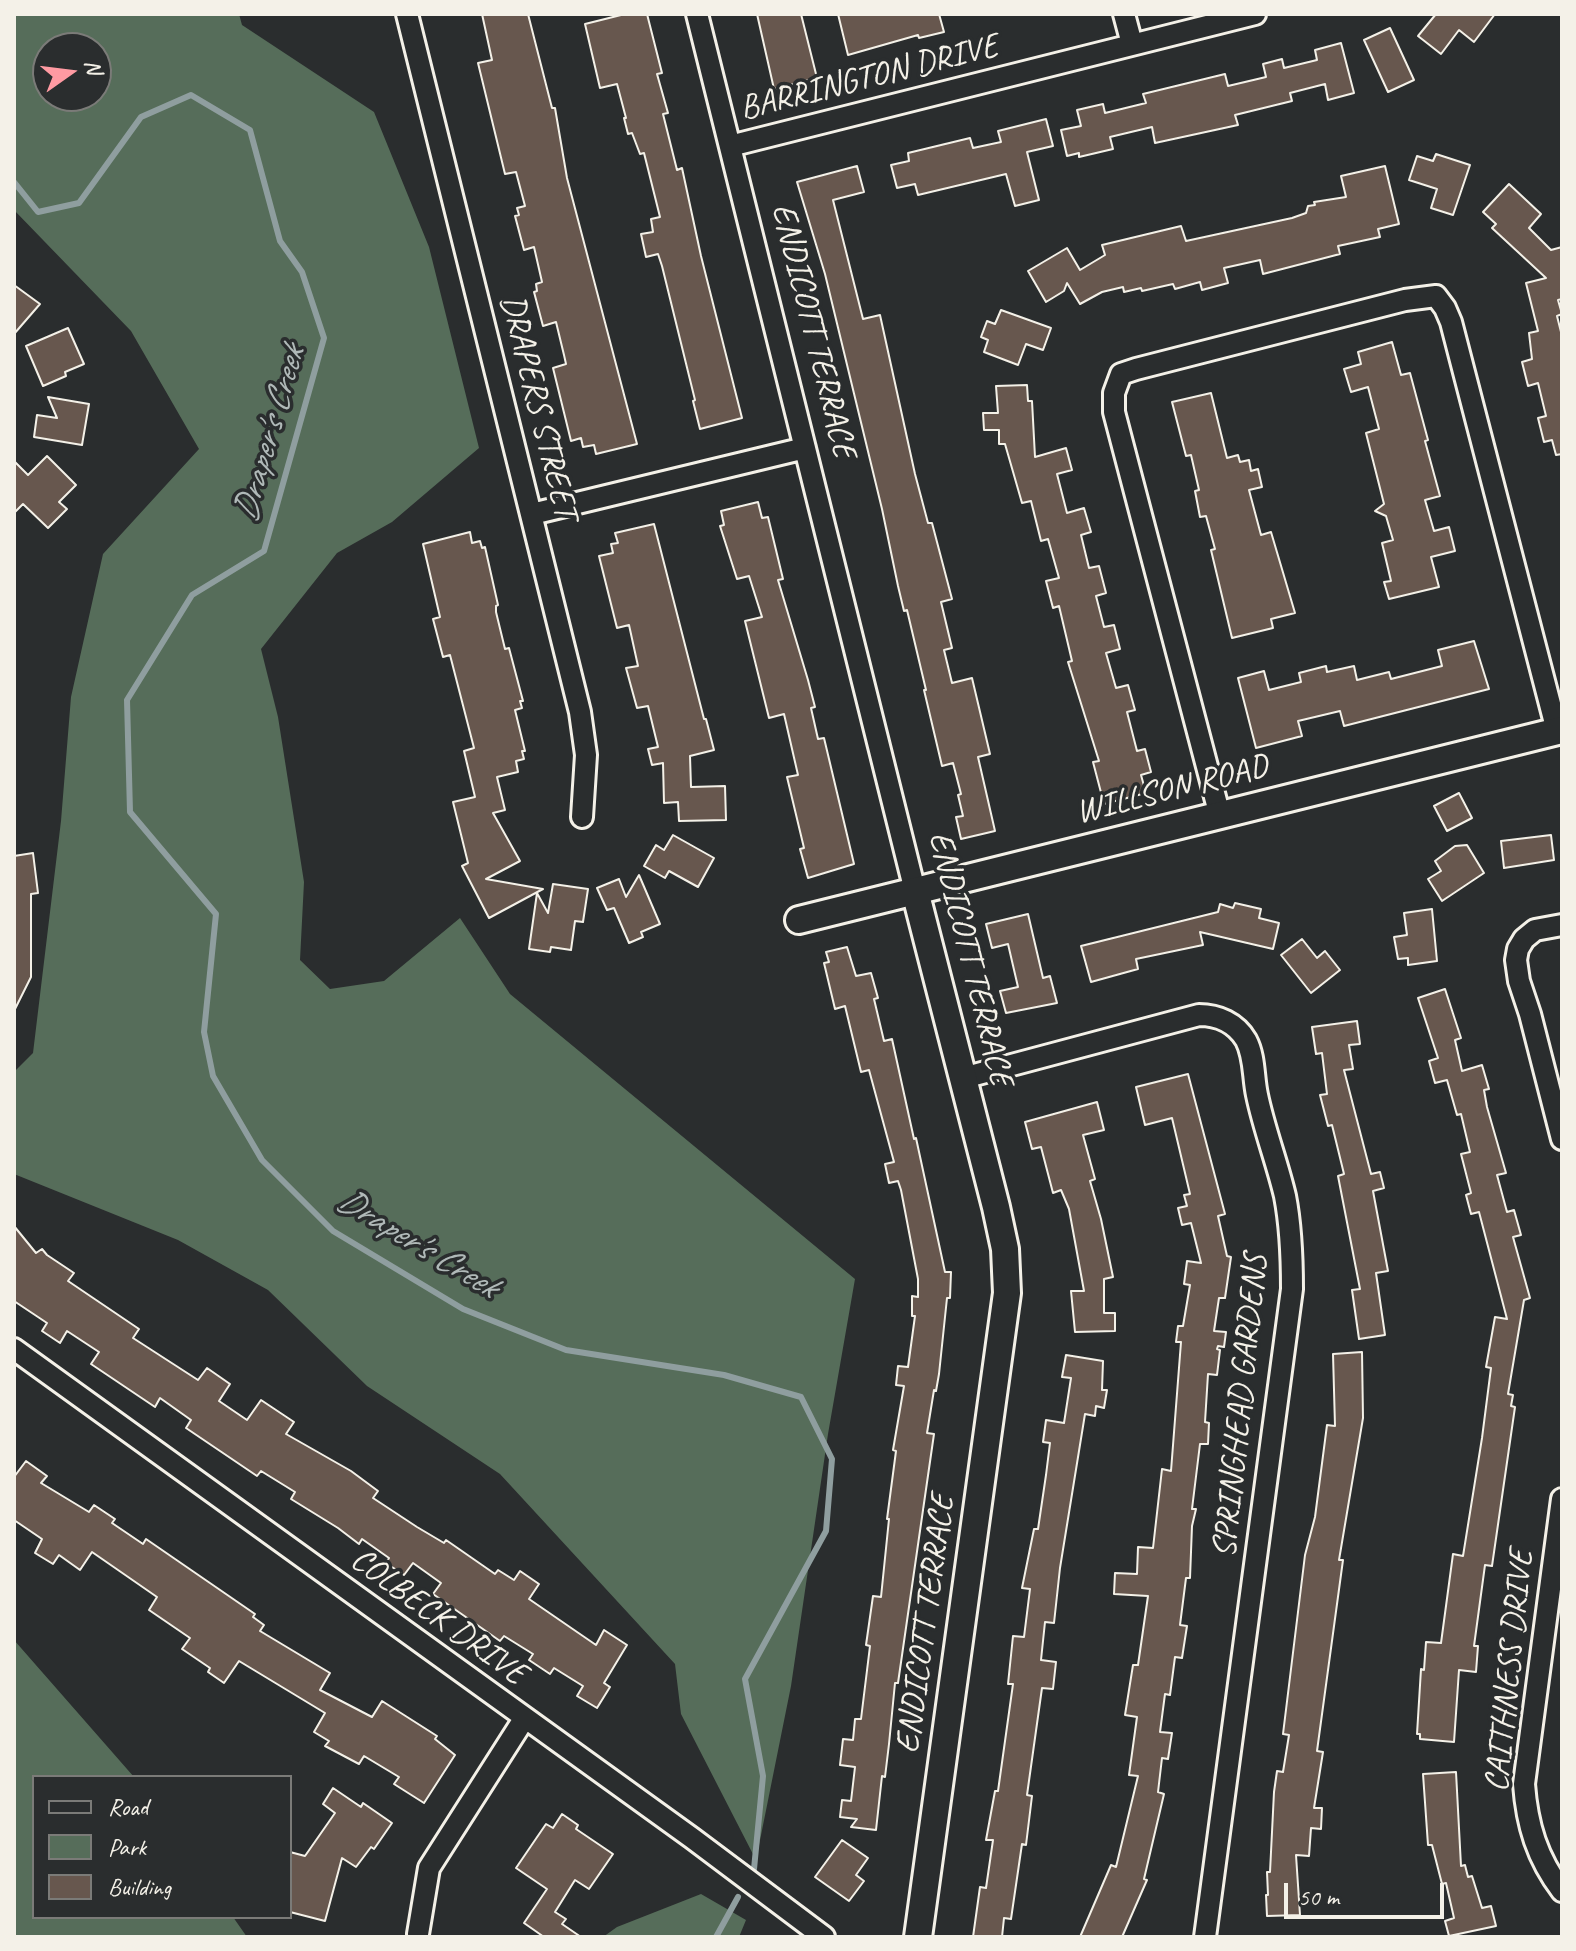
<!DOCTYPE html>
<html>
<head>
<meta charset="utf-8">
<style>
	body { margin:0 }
	#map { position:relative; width:1576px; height:1951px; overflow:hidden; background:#2a2d2e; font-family:Caveat,sans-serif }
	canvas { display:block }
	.frame { position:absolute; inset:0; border:16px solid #f4f1e8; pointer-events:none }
	.legend { position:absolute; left:32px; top:1775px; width:260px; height:144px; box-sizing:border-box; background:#2a2d2e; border:2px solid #7b7b78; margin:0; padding:10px 14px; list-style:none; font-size:24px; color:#f4f1e8 }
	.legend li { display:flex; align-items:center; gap:16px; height:40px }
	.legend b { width:40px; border:2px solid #7b7b78 }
	.north { position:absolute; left:32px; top:32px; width:80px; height:80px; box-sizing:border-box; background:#2a2d2e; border:2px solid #7b7b78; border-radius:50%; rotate:76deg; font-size:22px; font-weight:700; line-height:32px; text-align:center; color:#f4f1e8 }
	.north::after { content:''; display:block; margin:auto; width:28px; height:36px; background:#ff9aa2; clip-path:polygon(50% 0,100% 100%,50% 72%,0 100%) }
	.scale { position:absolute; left:1284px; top:1883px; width:160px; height:36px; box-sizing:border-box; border:4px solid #f4f1e8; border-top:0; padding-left:10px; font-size:24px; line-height:28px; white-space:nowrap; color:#f4f1e8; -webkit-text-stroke:6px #2a2d2e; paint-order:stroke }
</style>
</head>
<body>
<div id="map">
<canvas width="1576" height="1951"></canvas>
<div class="frame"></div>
<ul class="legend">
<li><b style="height:10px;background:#2a2d2e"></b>Road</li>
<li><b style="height:22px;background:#566d5a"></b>Park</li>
<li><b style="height:22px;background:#67574e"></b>Building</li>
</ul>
<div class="north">N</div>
<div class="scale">50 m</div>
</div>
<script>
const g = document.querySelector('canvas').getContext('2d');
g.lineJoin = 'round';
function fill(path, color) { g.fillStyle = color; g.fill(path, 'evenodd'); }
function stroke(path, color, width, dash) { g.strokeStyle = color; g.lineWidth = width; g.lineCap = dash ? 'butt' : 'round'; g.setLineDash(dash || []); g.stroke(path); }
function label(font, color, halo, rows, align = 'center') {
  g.font = font + ' Caveat,sans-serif'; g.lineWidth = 7; g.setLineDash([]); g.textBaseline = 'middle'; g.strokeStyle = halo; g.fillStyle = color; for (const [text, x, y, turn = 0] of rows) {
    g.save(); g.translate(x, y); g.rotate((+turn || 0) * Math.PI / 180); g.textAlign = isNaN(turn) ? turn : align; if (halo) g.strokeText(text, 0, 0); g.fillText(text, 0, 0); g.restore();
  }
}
const green = new Path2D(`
	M14,14H239L242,25L374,112L429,247L479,448L392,522L337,553L261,649L278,717L304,882L300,960L330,989L384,981L460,918L510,994L855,1279L828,1434L791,1686L756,1860L681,1714L675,1664L500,1474L367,1386L268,1290L178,1240L14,1174V1072L33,1053L61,821L71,697L103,554L199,449L131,331L14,210ZM48,48H96V96H48Z
	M14,1640L134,1777H34V1917H233L247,1937H14Z
	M701,1894L746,1920L739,1937H603L617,1927Z`);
const stream = new Path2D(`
	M14,182L38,212L79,203L141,117L191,95L250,130L280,241L302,272L324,338L264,551L192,595L127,700L130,812L216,914L204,1032L213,1076L262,1160L333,1231L463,1309L566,1350L724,1375L801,1397L832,1459L826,1531L745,1679L763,1776L754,1869
	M716,1937L738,1897`);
const building = new Path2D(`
	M482,14H528L552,108H555L567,178L637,444L596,454L594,445L583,447L581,438L571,441L553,368L566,364L564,355L556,322L543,326L534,292L537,291L536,284L542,282L534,247L524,250L515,216L519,215L517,208L525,206L516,172L505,174L478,63L492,60Z
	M625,14H647L662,73L657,74L668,113L663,114L677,170L682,168L701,256L742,418L700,429L693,401L695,400L662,266L658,254L646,257L641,234L653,232L651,219L660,217L644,153L640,154L632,133L628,134L624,118H626L617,84L600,88L585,24Z
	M757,14H801L817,78L774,89Z
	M838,14H939L944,32L919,38L918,35L848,55Z
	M1436,14H1495L1474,42L1459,30L1441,54L1418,36Z
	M1390,28L1414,80L1388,92L1364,40Z
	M1341,43L1354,93L1328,100L1325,84L1290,93L1292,101L1235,115L1238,125L1155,143L1152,127L1110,137L1113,149L1079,157V153L1067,156L1061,130L1081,126L1077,110L1103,104L1105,113L1146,103L1143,94L1225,74L1228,86L1266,77L1263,64L1282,59L1284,68L1317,60L1315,50Z
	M1046,119L1053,146L1027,152L1039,200L1015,206L1006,174L918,195L915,184L897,188L891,165L909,161L908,153L970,138L973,148L1001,142L998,131Z
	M1436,154L1470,165L1453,215L1431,208L1437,189L1409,180L1417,156L1433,161Z
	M857,166L864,192L833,200L863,319L880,315L915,474L928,523H932L952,599L941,602L952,648L944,650L952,683L972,678L990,754L978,757L995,831L961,839L956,817L963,816L958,795L961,794L953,763L942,766L924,690H926L907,610L904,611L898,586L882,509L825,274L797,182Z
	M1385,166L1399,224L1378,229L1380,237L1338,246L1340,254L1263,274L1260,260L1224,268L1228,283L1202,290L1200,282L1175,289L1173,284L1142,291L1141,288L1124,292L1123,287L1102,292L1080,304L1067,283L1064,291L1046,302L1028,271L1067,248L1080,270L1105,255L1102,245L1181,226L1186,241L1292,218L1306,213L1308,206L1315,205L1314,202L1346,197L1341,176Z
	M1509,184L1541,214L1529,228L1551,250L1562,247V299L1558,300L1562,314L1557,316L1562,336V454L1556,455L1552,440L1544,442L1538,418L1546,416L1538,383L1528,386L1522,362L1532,359L1529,333L1538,331L1526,283L1546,278L1492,228L1496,224L1483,212Z
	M14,285L40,304L14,334Z
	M1001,310L1051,328L1043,350L1026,344L1018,365L984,352L988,340L981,337L987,321L995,324Z
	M68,328L84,364L65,372L66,376L43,386L26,346Z
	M1392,342L1401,375L1410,373L1428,440L1425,441L1440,496L1425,500L1434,531L1449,527L1455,551L1431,557L1439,587L1389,599L1384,582L1391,581L1382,543L1393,540L1386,516L1375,511L1384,504L1366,433L1379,429L1368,387L1351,392L1344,369L1361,364L1358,352Z
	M1027,385L1028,401H1032L1035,457L1066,448L1072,470L1057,474L1067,513L1084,508L1091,532L1081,535L1089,568L1099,566L1106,593L1096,596L1104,627L1114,625L1120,649L1106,653L1116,688L1128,685L1135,710L1127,712L1137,751L1145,749L1151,772L1141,775L1146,793L1104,804L1093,762L1099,761L1068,662L1072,661L1059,606L1053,608L1046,581L1059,578L1048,539L1041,541L1031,501L1022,503L1005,444H999V430H984L983,413H998L996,386Z
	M1211,393L1227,458L1238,455L1240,462L1249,460L1251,471L1258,469L1262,487L1249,490L1261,535L1271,532L1295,613L1271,619L1273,628L1232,638L1211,550L1215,549L1206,516L1200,517L1195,491L1199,490L1191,455L1186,456L1172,402Z
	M48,397L89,404L82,445L34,437L37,415L57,418Z
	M47,456L76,485L59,502L67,509L48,528L23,504L14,513V461L28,475Z
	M758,502L762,518L768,517L783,579L778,580L808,680L815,707L811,708L818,739L824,738L854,864L808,878L800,849L804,848L787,777L798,775L784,714L769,718L745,621L762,617L749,576L737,579L720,526L724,525L721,511Z
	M654,524L704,719H706L714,750L690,756L691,787L725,786L726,820L679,821L678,802L664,803L663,763L652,765L648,749L658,747L648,706L637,708L626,668L638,666L629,625L617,628L599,556L613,553L611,544L618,543L615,533Z
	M470,532L472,543L480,541L482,548L485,547L498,605L496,606V612L505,649L509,648L523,701H520L522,708L515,710L525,751H522L524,759L516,761L518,772L497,777L505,810L493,813L520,861L486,879L543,889L489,918L462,866L468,863L453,802L475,797L464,751L474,748L450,655L443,657L433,619L440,617L423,544Z
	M1474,641L1489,689L1344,726L1340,711L1298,721L1302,736L1256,748L1238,678L1264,671L1269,690L1301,682L1299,673L1326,666L1327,672L1354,666L1357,680L1389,672L1391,679L1442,666L1438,650Z
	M1459,793L1472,818L1447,831L1434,806Z
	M673,835L714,858L698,887L669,871L665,878L644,866L656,845L664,850Z
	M1551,835L1554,860L1504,868L1501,841Z
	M1467,845L1484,873L1442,901L1428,879L1441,871L1435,861L1455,846Z
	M33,853L38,893L31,894V977L14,1011V856Z
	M639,875L660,924L641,932L643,937L629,943L614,908L607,910L597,888L619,879L626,897Z
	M553,884L588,889L583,922L575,921L571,950L551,947L550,952L529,949L537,893L548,913Z
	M1235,903L1261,909L1259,918L1279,923L1273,949L1200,932L1203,945L1136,959L1138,969L1091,982L1081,946L1218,912L1220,904L1233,908Z
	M1432,909L1437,961L1408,965V958L1398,959L1394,937L1407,935L1404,913Z
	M1028,914L1043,978L1050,976L1057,1003L1006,1013L1000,991L1018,987L1008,944L992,948L986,924Z
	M1302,939L1317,958L1325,951L1340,970L1311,993L1281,955Z
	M847,947L856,976L871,973L878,998L874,999L884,1041L892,1039L914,1139L916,1138L945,1272H951L950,1298H947L939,1374L936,1391L934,1390L927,1433L934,1434L898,1683H895L889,1744L885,1777L882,1776L876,1830L851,1827L857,1819L840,1817L842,1800L851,1801L855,1767L840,1765L843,1739L853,1740L855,1719H861L870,1646L866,1645L873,1596L881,1597L889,1519H887L896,1451L893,1450L904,1386L896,1385L898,1366L908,1367L915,1316H912V1296L918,1297V1279L901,1190L898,1181L889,1183L885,1164L894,1162L869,1070L861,1072L845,1006L835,1009L824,963L829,962L826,952Z
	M1445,989L1461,1038L1455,1040L1462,1071L1482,1065L1489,1089L1484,1090L1487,1107L1506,1173L1497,1175L1507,1212L1514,1210L1521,1235L1513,1237L1530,1298L1524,1300L1508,1394L1513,1395L1511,1406L1515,1407L1492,1566L1485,1565L1474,1646H1478L1476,1672L1459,1670L1454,1742L1420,1739V1734H1417L1421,1669L1424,1670L1426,1642L1441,1643L1453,1554L1463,1556L1482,1438L1491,1368L1486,1367L1495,1317L1507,1319L1479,1212L1471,1214L1466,1195L1471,1193L1461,1154L1470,1152L1461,1114L1457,1115L1447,1080L1435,1083L1429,1061L1438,1058L1418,998Z
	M1357,1021L1360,1044L1349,1045L1353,1069L1344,1070L1371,1174L1380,1172L1384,1188L1373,1191L1388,1271L1376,1273L1385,1335L1359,1339L1352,1290L1360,1289L1338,1176L1344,1174L1332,1125L1328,1126L1320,1095L1327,1094L1322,1053L1316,1054L1312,1027Z
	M1188,1074L1225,1214L1218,1216L1227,1256L1231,1257L1225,1298H1219L1214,1331L1226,1332L1224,1347L1218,1346L1217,1349L1220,1350L1217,1375L1208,1374L1205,1422L1209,1423L1208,1444H1200L1192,1509H1196L1192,1526L1190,1578H1186L1180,1625L1187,1626L1182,1658L1175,1657L1170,1695L1165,1694L1160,1732L1172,1733L1168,1759L1162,1758L1158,1792L1164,1794L1144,1879L1147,1880L1122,1937H1080L1111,1865L1116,1867L1138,1776L1129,1775L1137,1717L1125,1715L1133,1665H1138L1148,1596L1114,1594L1115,1573L1137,1574L1138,1547L1153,1548L1162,1469L1171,1471L1181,1342H1176L1178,1326H1183L1190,1285L1184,1284L1187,1261L1201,1263L1191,1223L1182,1225L1178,1208L1187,1206L1184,1195L1190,1194L1172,1118L1145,1125L1136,1087Z
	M1097,1102L1104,1130L1083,1135L1095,1179L1090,1181L1101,1219L1113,1277L1104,1279V1313H1115V1331L1075,1332L1071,1291H1084L1069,1209L1061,1190L1053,1193L1041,1147L1032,1149L1025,1122Z
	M14,1226L36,1253L42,1249L47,1255L74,1273L68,1281L139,1329L133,1338L198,1380L207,1368L230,1384L219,1401L247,1420L261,1400L294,1422L286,1434L351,1471L378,1491L373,1498L417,1527L444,1543L446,1540L495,1574L498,1570L514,1580L520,1571L539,1584L529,1599L596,1645L604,1630L627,1645L604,1683L610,1687L597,1708L577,1696L583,1686L554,1668L550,1674L529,1660L533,1654L504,1636L500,1641L433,1594L441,1583L413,1563L404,1575L386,1563L389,1558L362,1539L359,1544L338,1528L291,1499L295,1492L261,1471L257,1476L186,1428L191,1420L160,1398L155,1407L91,1364L99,1352L67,1331L60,1343L42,1331L47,1323L14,1301Z
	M1362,1352L1363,1418L1339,1560H1343L1317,1751L1323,1752L1314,1808H1322L1321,1829L1311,1828L1309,1856L1296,1855L1300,1915L1267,1916L1266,1895H1268L1267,1872H1270L1274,1792L1277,1771L1283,1772L1289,1735L1283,1734L1305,1555L1315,1517L1327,1425L1335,1426L1333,1354Z
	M1066,1355L1103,1361L1102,1390H1107L1104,1408L1096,1406L1095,1416L1085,1414L1060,1568L1054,1623L1045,1622L1041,1660L1056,1662L1053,1689L1042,1688L1027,1795L1032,1796L1026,1845L1022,1844L1011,1919L1004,1918L1002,1937H973L980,1887L986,1888L993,1840H986L995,1791H998L1013,1684H1008L1013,1636L1024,1637L1030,1589L1022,1588L1034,1529H1038L1046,1475L1050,1443L1043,1442L1046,1420L1064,1423L1071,1378L1062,1377Z
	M26,1461L47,1476L41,1483L89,1512L94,1505L115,1519L112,1523L143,1544L146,1539L255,1614L253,1617L264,1625L260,1631L330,1673L320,1690L372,1717L382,1701L437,1736L435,1739L455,1755L424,1803L394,1784L399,1777L364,1756L359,1764L325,1746L329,1741L314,1732L325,1713L239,1661L224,1683L208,1672L210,1668L182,1649L190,1638L149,1610L157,1597L92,1552L80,1570L59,1555L53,1564L35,1553L42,1539L14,1520V1477Z
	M1456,1772L1461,1866L1465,1865L1468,1877L1472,1876L1482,1908L1491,1906L1496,1926L1449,1936L1445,1921L1454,1918L1446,1883L1442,1884L1432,1845H1428L1423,1774Z
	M333,1788L361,1807L363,1803L392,1823L374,1849L371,1847L356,1867L342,1858L325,1921L290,1912V1852L305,1856L335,1813L323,1804Z
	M562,1814L578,1825L576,1829L613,1854L589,1889L575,1880L555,1912L566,1919L562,1924L581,1937H544L524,1923L547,1889L516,1868L546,1824L553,1828Z
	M842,1840L868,1858L856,1875L864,1881L849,1901L815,1877Z`);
const minor = new Path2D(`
	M407,14L580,712L586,755L582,817
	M697,14L915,891
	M1124,14L1132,44
	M730,146L1255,14
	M532,514L805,448
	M1220,816L1114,412V393L1121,374L1136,369L1405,300L1436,296L1445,308L1451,322L1557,731
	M1562,925L1535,930L1524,939L1518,949L1516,960L1519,981L1530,1014L1562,1139
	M963,1078L1199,1015C1218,1015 1236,1023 1246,1040C1255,1057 1253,1077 1257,1095C1264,1129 1277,1162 1285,1196C1291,1227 1292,1258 1292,1289L1205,1937
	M14,1349L692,1838L824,1937
	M1562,1499L1524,1784C1527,1825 1537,1858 1562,1891
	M418,1934L429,1868L524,1719`);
const tertiary = new Path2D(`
	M915,891L996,1207L1005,1249L1007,1293L918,1937
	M799,920L1562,730`);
const streetNames = [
	["BARRINGTON DRIVE",869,78,-14],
	["ENDICOTT TERRACE",813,331,76],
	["DRAPERS STREET",538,407,76],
	["WILLSON ROAD",1172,790,-14],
	["ENDICOTT TERRACE",970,959,76],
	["SPRINGHEAD GARDENS",1241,1406,-84],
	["COLBECK DRIVE",438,1617,36],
	["ENDICOTT TERRACE",926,1624,-82],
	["CAITHNESS DRIVE",1510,1671,-84]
];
const waterNames = [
	["Draper's Creek",270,434,-74],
	["Draper's Creek",417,1244,31]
];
fill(green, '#566d5a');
stroke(stream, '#8f9e9f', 6);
fill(building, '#67574e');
stroke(building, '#f4f1e8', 2);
stroke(minor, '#f4f1e8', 26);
stroke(tertiary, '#f4f1e8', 32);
stroke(minor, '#2a2d2e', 20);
stroke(tertiary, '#2a2d2e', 26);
label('34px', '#f4f1e8', '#2a2d2e', streetNames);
label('italic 36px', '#b0b9b8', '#2a2d2e', waterNames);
</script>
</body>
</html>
